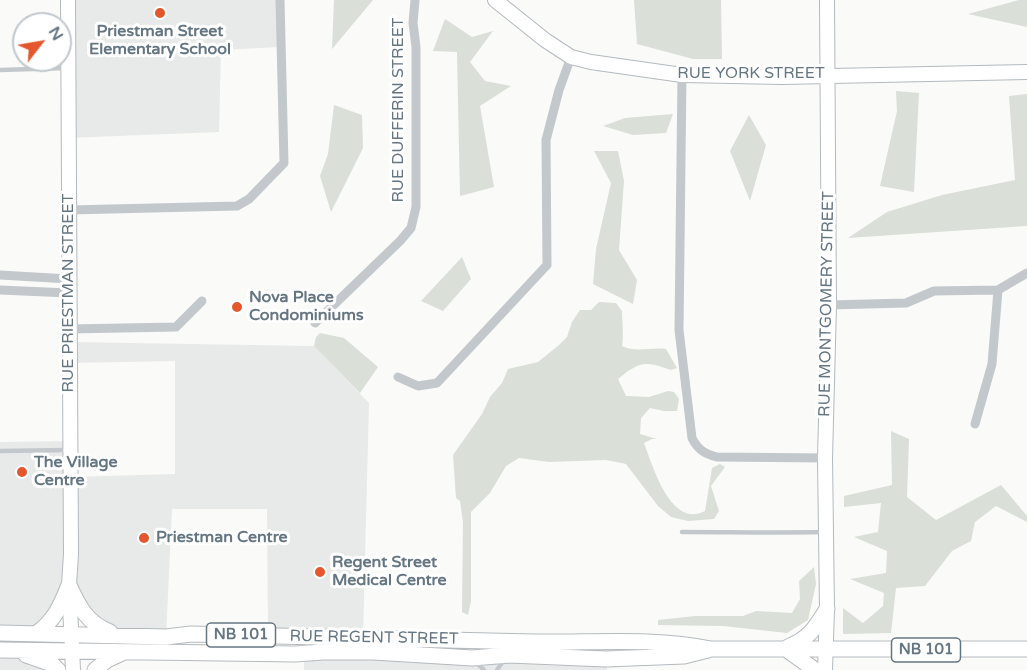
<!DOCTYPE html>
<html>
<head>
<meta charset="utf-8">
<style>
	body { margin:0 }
	#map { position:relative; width:1027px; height:670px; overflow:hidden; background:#fafaf8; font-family:"Varela Round",sans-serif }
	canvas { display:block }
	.north { position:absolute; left:12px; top:12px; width:60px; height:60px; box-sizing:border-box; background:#fff; border:2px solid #c1c8cd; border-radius:50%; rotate:59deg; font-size:16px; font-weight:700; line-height:24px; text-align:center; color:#657683 }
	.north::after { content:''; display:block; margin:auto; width:21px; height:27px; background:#e4572e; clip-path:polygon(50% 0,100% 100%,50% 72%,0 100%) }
</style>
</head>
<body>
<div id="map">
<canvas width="1027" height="670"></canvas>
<div class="north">N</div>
</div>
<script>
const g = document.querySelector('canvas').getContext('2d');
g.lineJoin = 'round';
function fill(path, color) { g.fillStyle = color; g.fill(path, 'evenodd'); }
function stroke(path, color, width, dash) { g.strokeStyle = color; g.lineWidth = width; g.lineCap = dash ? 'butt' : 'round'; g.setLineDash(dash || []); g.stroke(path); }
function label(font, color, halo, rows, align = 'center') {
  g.font = font + ' "Varela Round",sans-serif'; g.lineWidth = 6; g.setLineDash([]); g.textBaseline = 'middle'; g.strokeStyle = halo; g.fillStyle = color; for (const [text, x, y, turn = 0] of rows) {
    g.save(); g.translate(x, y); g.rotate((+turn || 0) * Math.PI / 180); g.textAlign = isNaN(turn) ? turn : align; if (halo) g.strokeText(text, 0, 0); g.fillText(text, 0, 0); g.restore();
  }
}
const built = new Path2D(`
	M68,0H280V47L221,50L219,132L68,138Z
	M69,342L314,346L369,403L363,637L268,636L267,509H172L166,637L107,631L69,586L48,625L0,633V442L70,441V477L175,474V361L69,363Z
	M0,650L58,670H0Z
	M304,654L606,659L607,670H304Z`);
const green = new Path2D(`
	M334,0H373L332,49Z
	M634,0H721L722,59H693L637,44Z
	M1019,0H1027V27L968,14Z
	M445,19L472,37L493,31L470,62L485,81L511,86L480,106L494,187L460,196L457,52L433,51Z
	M896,91L919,93L914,192L880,186L897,111Z
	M1027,94V226L848,238L887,212L942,195L1015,180L1009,96Z
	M334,105L362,115L363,148L331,212L320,176L328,154Z
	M673,114L666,133L633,135L603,126L625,118Z
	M749,115L766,145L750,201L730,151Z
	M594,151H618L624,181L619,250L637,280L633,304L593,284L596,249L611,183Z
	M462,257L471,279L443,311L421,301Z
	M599,302L616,303L622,311C622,323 624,334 622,346C636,353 650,347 666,349L677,368L671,370C644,360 639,362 618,379L626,396L649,397L668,391L674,392L679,399L677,411H664L650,408L641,418L640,434L657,439H652L644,443C653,467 671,529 705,511L712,468L720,464L725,467L711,486L719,511L714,519L688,521L671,517L658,506L626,464L606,460L549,462L519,458L506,466L490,493L471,512V601L468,615L462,612L463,522L460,501L456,498L453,455L482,414L490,397L502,383L508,369L538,362L559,345L567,337L572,322L580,310H591Z
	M320,333L344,338L378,367L360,393L314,346L316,337Z
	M891,431L909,439L907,497L936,520L1001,485L1027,516V522L996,506L975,522L971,541L952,551L925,586L896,588L891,633L843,634V608L863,623L883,606L884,593L850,579L886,573L887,551L854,537L878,532L881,503L844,507V496L892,485Z
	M814,567L816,584L808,620L787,633L723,626L658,625V620L695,616H743L756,611L792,613L800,599L799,581Z`);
const lane = new Path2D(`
	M0,70L66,68
	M0,451L67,450
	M682,532C729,532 776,533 823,532
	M476,662L484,670
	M497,670L504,660`);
const street = new Path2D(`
	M682,75L679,330L692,438C698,450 705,454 717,457L825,458
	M69,210L237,206L249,199L284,163L280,0
	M0,275L69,279
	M0,290L69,293
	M829,305L906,303L934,291L998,290L1027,273
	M315,323L400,241L411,228L416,207V47L413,23L415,0
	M69,329L176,327L202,301
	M398,377L418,386L437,383L547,265L546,140L559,90L571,57
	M975,424L992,364L998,290`);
const secondary = new Path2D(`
	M68,0L71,554L69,585L73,670
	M495,0L545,40L571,57L591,62L682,75L782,77L1027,72
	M825,670L827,609L825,458L829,305L827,0`);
const primary = new Path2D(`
	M69,585C79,607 87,623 110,632
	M0,633L166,637L191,634C305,637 419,639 533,642C592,643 653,637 711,649H1027
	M37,633C55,620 61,605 69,585
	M788,647C810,638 815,628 827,609
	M786,649L815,670
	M0,650L295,654L323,652H373L472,658L509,655L606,659L684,656L708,650
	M26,655L52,664L58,670
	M95,670L107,660L122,653`);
const markers = [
	[160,13,6,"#e4572e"],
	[237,307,6,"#e4572e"],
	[22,472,6,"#e4572e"],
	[144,538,6,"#e4572e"],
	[320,572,6,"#e4572e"]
];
const shields = [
	[241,635,69],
	[926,650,69]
];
const shieldNames = [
	["NB 101",241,635],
	["NB 101",926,650]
];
const poiNames = [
	["Priestman Street",160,32,"center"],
	["Elementary School",160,50,"center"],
	["Nova Place",249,298],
	["Condominiums",249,316],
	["The Village",34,463],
	["Centre",34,481],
	["Priestman Centre",156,538],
	["Regent Street",332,563],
	["Medical Centre",332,581]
];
const streetNames = [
	["RUE YORK STREET",751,74],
	["RUE DUFFERIN STREET",399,110,-90],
	["RUE PRIESTMAN STREET",69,293,-90],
	["RUE MONTGOMERY STREET",827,304,-89],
	["RUE REGENT STREET",374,638,1]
];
fill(built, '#e8e9e9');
fill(green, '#dadfd7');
stroke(secondary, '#b3babf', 16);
stroke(primary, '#b5babe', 17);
stroke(lane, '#c3c8cc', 4.5);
stroke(street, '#c3c8cc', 9);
stroke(secondary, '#fff', 14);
stroke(primary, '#fff', 15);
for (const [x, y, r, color] of markers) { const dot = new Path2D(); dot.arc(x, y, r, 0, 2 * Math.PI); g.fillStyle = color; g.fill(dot); stroke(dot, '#fff', 2); }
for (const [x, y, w] of shields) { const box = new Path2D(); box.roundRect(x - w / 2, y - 12, w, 24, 4.5); g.fillStyle = '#fff'; g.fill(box); stroke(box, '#657683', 1.5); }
label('bold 15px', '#657683', null, shieldNames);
label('bold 16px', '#657683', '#fff', poiNames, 'left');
label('16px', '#657683', '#fff', streetNames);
</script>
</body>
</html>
